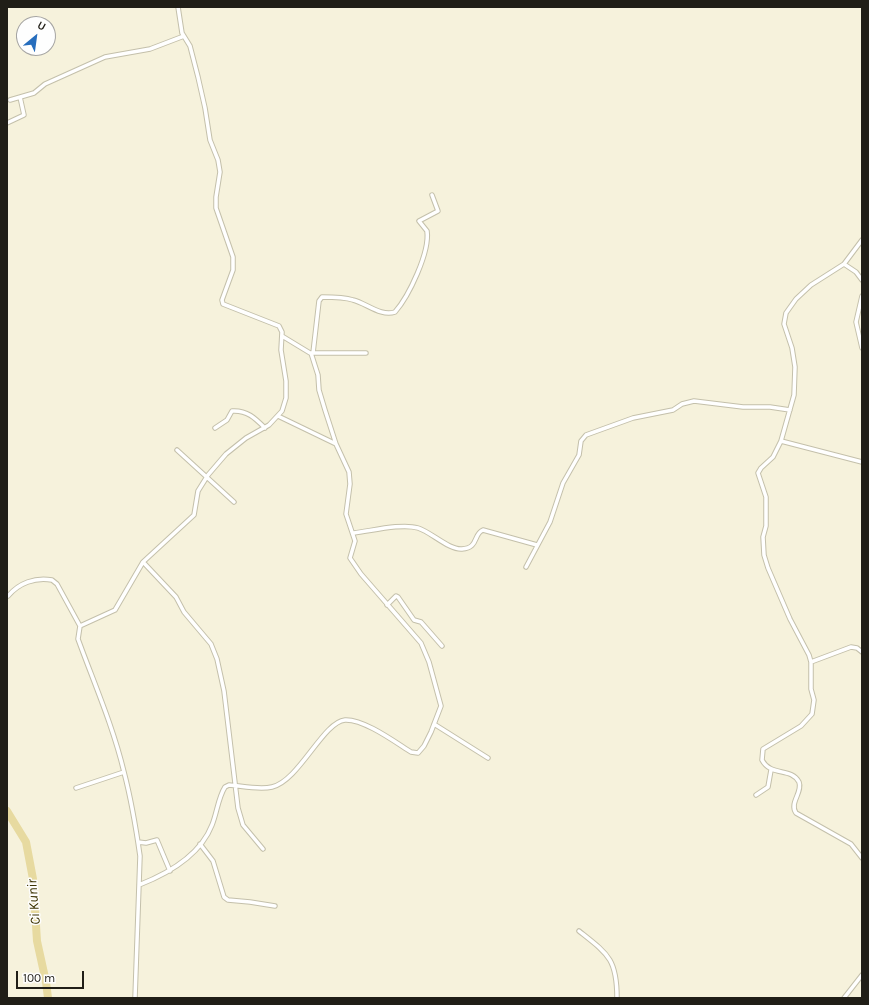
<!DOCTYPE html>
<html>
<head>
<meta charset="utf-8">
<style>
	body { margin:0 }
	#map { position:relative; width:869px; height:1005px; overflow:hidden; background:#f6f2dc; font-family:Karla,sans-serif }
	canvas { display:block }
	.frame { position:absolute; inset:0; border:8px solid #201e17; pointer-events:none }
	.north { position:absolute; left:16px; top:16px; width:40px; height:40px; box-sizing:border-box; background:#fefefe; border:1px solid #a5a4a2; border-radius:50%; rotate:29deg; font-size:11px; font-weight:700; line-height:16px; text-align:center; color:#201e17 }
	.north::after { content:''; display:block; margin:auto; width:14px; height:18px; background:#266dbd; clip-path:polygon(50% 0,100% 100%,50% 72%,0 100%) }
	.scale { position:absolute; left:16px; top:971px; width:68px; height:18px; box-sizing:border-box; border:2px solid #201e17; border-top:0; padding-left:5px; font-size:12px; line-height:14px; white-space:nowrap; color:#201e17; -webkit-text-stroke:3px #fefefe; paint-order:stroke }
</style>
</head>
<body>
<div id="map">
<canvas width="869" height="1005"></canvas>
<div class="frame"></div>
<div class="north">U</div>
<div class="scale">100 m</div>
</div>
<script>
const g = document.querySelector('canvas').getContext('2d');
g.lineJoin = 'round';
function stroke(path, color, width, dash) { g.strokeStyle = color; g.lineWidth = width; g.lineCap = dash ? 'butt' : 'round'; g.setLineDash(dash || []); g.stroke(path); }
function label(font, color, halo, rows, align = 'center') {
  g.font = font + ' Karla,sans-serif'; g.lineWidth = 3; g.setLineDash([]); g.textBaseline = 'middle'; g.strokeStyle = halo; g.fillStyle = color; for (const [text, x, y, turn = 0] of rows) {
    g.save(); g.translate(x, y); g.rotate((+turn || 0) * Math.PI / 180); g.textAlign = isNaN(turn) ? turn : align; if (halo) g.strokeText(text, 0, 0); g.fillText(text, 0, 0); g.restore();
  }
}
const river = new Path2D(`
	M7,811L26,842L33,879L37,941L46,982L48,998`);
const minor = new Path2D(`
	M10,100L34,93L45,84L105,57L150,49L184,36
	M7,123L24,115L20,97
	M862,240L844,264L811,285L796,299L786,313L784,324L792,348L795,367L794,395L781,441L773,457L761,468L758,473L766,497V526L763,537L764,555L768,568L790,619L809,655L811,662V689L814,700L812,714L801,726L763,749L762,760C771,777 791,767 799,782C803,792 789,803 796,813L851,844L862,858
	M844,264L856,272L862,280
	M862,296L856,322L862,348
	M282,336L310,353H313L319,301L322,297C332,297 344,297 353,300C366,303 381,317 395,312C409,296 430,252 427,231L419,221L438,211L432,195
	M311,353L318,375L319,390L325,410L336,444
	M313,353H366
	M215,428L227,420L232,411C247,410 255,418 265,428
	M781,441L862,462
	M177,450L234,502
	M354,533C371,531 402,523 418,528C431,532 449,550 462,549C479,548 473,534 483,530L537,545
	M143,562L176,597L184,612L211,644L217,659L224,691L238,808L243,825L263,849
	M526,567L550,522L563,483L579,455L581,441L586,435L633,418L673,410L682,404L694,401L743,407H770L790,410
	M8,596C19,583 35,577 52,580L57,584L80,626
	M387,605L396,596L398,597L414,620L421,622L442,646
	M811,662L851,647L857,648L862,652
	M434,724L488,758
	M76,788L124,772
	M756,795L768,787L771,770
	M138,842L146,843L157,840L170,871
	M200,844L213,861L224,897L228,900L250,902L275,906
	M139,885C167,874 200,856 212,825C217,813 218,798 225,787L229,785C242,786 259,790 272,787C299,781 323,722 345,720C364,719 395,742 411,752L418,753L424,746L431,732L441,706L429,662L421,643L361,574L350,558L355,541L346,514L350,484L349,472L336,444L278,416
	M579,931C608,954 617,959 617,998
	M135,998L140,856C136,828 131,799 124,772C113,726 94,683 78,639L80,626L115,610L143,562L194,515L198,491L208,475L226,454L246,438L269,425L282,411L286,398V381L281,350L282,332L279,326L223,304L222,300L233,270V257L216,208V197L220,172L218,160L210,140L205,108L198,77L190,46L182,33L178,7
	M844,998L862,975`);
const waterNames = [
	["Ci Kunir",34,902,-95]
];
stroke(river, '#e7daa0', 8);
stroke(minor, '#c4c0ab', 5.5);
stroke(minor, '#fff', 3.5);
label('italic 14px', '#3d3404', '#fefefe', waterNames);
</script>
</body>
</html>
